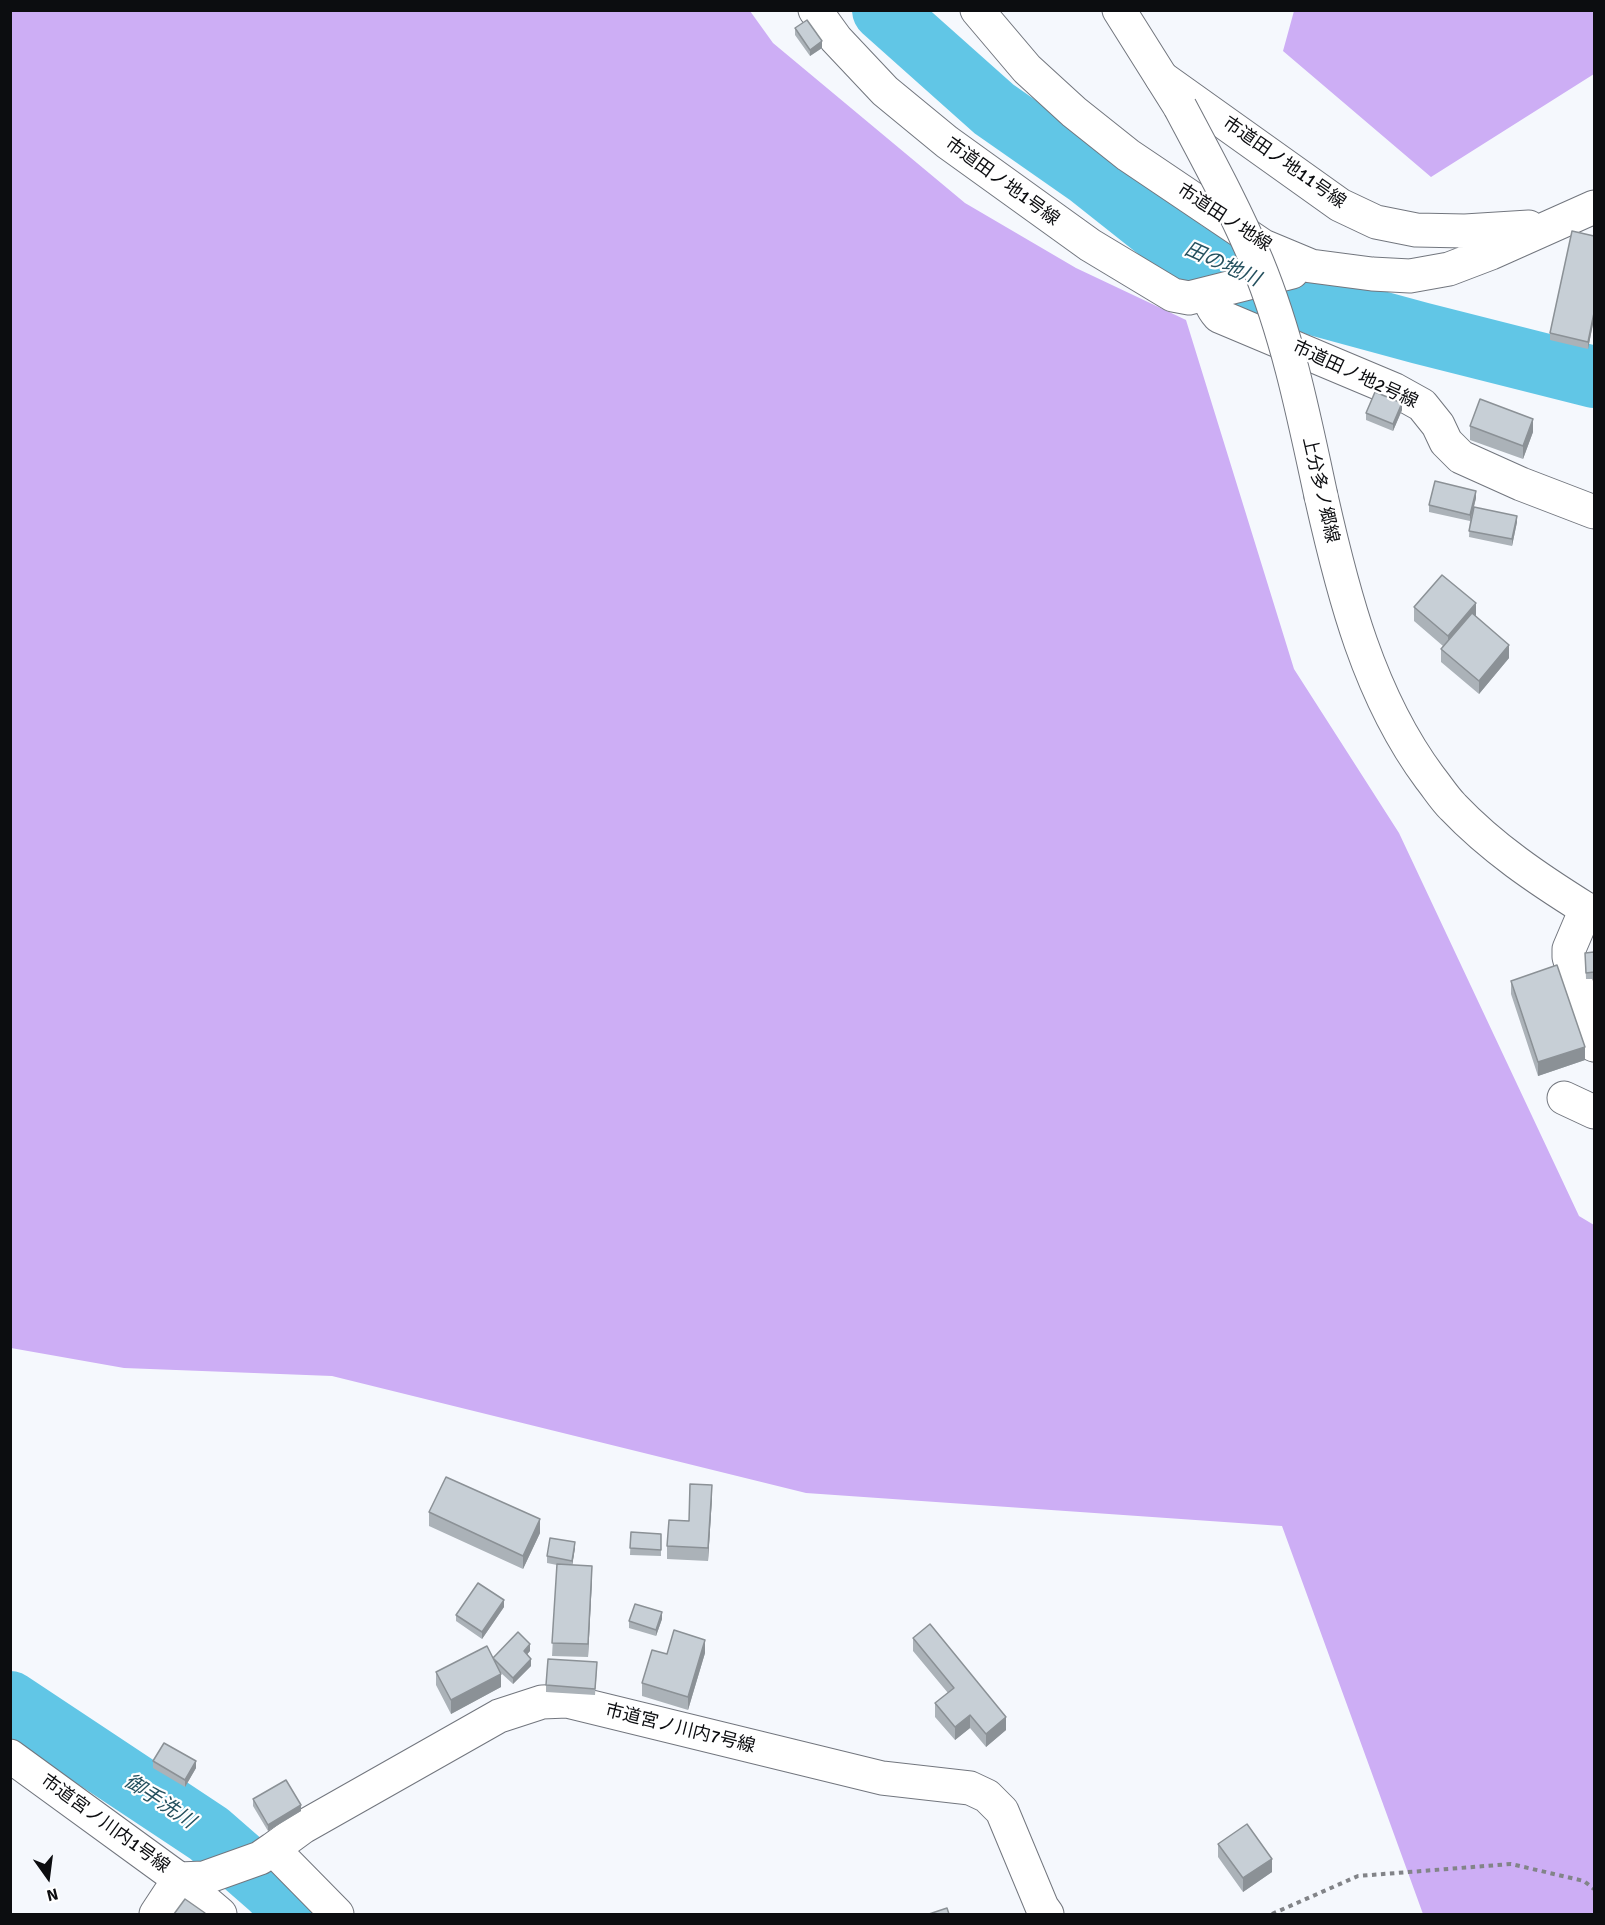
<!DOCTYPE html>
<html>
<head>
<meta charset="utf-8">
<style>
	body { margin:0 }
	#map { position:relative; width:1605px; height:1925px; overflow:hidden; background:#f5f8fd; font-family:Signika,sans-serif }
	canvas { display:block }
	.frame { position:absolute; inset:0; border:12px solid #0c0d10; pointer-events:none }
	.north { position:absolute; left:18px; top:1847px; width:60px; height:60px; -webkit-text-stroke:4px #fff; paint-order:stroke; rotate:166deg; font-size:16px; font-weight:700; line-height:24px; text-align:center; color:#0c0d10 }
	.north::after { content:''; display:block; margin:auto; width:21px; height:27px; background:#0c0d10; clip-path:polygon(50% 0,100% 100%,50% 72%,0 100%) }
</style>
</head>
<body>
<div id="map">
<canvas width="1605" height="1925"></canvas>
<div class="frame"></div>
<div class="north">N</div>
</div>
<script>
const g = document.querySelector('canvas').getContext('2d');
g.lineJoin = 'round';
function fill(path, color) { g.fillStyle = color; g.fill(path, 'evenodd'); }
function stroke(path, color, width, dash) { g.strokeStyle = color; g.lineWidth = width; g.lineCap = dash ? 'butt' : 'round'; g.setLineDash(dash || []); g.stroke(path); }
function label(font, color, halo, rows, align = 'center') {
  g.font = font + ' Signika,"Noto Sans JP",sans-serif'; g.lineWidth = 4.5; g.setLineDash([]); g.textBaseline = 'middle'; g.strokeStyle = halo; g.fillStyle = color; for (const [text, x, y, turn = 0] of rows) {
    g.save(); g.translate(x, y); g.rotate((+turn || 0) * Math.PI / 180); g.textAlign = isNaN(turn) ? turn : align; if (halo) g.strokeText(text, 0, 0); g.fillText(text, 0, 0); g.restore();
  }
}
const forest = new Path2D(`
	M10,11H750L773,43L965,203L1076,268L1186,320L1294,669L1399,833L1579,1216L1594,1225V1914H1423L1282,1526L806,1493L332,1376L124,1368L11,1348Z
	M1294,11H1594V74L1431,177L1283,51Z`);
const river = new Path2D(`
	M883,10L994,109L1087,174L1188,254L1317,305L1420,333L1594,377
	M10,1702L209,1834L272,1889L297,1914`);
const path = new Path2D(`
	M1272,1914L1358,1876L1511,1864L1584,1881L1594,1889`);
const minor = new Path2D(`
	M815,10L836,39L885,91L947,142L1090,245L1173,295L1189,298L1292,272
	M977,10L1027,69L1074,112L1128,155L1263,246L1311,266L1372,274L1410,276L1449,269L1491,253L1594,207
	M1162,78L1340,205L1376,222L1416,230L1465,231L1529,227
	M1213,292C1209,303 1212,308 1219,316L1395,390L1422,405L1438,425L1446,442L1461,457L1521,484L1594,512
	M1586,909L1569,949V957L1594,1045
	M1564,1098L1594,1112
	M10,1756L179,1879L204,1878L260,1858L273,1849L337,1914
	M273,1849L303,1827L499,1716L542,1702L567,1701L882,1778L970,1788L987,1796L1002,1811L1042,1907L1047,1914
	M156,1914L179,1879L220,1914`);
const major = new Path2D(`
	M1119,10L1180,107
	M1321,496C1343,594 1369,696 1430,778C1438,788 1444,798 1453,807C1492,848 1538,879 1586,909L1594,911`);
const majorBridge = new Path2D(`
	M1180,107C1207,158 1235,209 1257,262C1288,337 1304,417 1321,496`);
const wall = new Path2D(`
	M795,28L822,48L810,56L795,35Z
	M1594,236V319L1588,349L1550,340V333Z
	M1402,410L1393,431L1366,420V413Z
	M1470,426L1533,432L1523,459L1470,440Z
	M1594,464V483L1593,482V469Z
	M1476,498L1474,507L1517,522L1512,546L1469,537L1470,521L1429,512V505Z
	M1414,607L1476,616L1509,658L1479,694L1441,662V649L1443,646L1414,621Z
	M1594,952V979H1586L1585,953Z
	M1511,981L1585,1060L1538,1076L1511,994Z
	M712,1498L708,1561L667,1559V1546L689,1521Z
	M429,1512L540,1533L523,1569L429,1526Z
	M631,1532L661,1534V1556L630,1555Z
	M575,1548L572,1565L592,1579L588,1657L552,1656L557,1565L547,1563V1556Z
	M504,1607L482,1639L456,1621V1615Z
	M662,1619L656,1636L629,1628V1621Z
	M913,1638L1006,1730L986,1747L970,1728L955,1740L935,1717V1703L948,1693L913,1651Z
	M530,1651L527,1654L531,1666L513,1684L501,1673V1687L451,1714L436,1685V1672L493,1658Z
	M705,1653L688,1710L642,1696V1683L667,1654Z
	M597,1669L595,1695L546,1692V1685Z
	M153,1761L196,1768L185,1787L153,1768Z
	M253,1799L301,1811L268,1831L253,1806Z
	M1218,1844L1272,1872L1243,1892L1218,1857Z`);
const shadedWall = new Path2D(`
	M822,41V48L810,56V50Z
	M1594,313V319L1588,349V342Z
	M1402,403V410L1393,431V424Z
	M1533,419V432L1523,459V446Z
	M1476,491V498L1470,521V515Z
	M1517,516V522L1512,546V539Z
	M1476,603V616L1448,650V636Z
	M1509,645V658L1479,694V681Z
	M1585,1047V1060L1538,1076V1062Z
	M712,1485V1498L708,1561V1548Z
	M540,1519V1533L523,1569V1556Z
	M575,1542V1548L572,1567V1561Z
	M592,1566V1579L588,1657V1644Z
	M504,1600V1607L482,1639V1632Z
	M662,1612V1619L656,1636V1630Z
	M705,1640V1653L688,1710V1697Z
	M530,1644V1651L524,1658V1651Z
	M531,1659V1666L513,1684V1678Z
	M501,1674V1687L451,1714V1700Z
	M970,1715V1728L955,1740V1727Z
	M1006,1717V1730L986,1747V1734Z
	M196,1761V1768L185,1787V1780Z
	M301,1805V1811L268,1831V1825Z
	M1272,1859V1872L1243,1892V1878Z`);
const building = new Path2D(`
	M807,20L822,41L810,50L795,28Z
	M1572,231L1594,236V313L1588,342L1550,333Z
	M1375,392L1402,403L1393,424L1366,413Z
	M1480,399L1533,419L1523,446L1470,426Z
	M1435,481L1476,491L1470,515L1429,505Z
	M1474,507L1517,516L1512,539L1469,531Z
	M1442,575L1476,603L1448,636L1414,607Z
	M1472,613L1509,645L1479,681L1441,649Z
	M1594,952V972L1586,973L1585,953Z
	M1557,965L1585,1047L1538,1062L1511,981Z
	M446,1477L540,1519L523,1556L429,1512Z
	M690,1484L712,1485L708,1548L667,1546L669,1520L689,1521Z
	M631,1532L661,1534V1550L630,1548Z
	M550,1538L575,1542L572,1561L547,1556Z
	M557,1564L592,1566L588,1644L552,1643Z
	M478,1583L504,1600L482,1632L456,1615Z
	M635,1604L662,1612L656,1630L629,1621Z
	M930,1624L1006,1717L986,1734L970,1715L955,1727L935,1703L954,1688L913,1638Z
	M674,1630L705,1640L688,1697L642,1683L652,1650L667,1654Z
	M518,1632L530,1644L524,1651L531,1659L513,1678L493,1658Z
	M487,1646L501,1674L451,1700L436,1672Z
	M548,1659L597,1662L595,1689L546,1685Z
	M164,1743L196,1761L185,1780L153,1761Z
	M286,1780L301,1805L268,1825L253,1799Z
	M1247,1824L1272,1859L1243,1878L1218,1844Z
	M185,1899L205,1913L204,1914H174Z
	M947,1908L949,1914H929Z`);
const streetNames = [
	["市道田ノ地11号線",1284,163,35],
	["市道田ノ地1号線",1002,182,36],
	["市道田ノ地線",1224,218,33],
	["市道田ノ地2号線",1355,375,25],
	["上分多ノ郷線",1320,490,77],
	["市道宮ノ川内7号線",680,1729,14],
	["市道宮ノ川内1号線",105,1824,36]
];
const waterNames = [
	["田の地川",1222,265,24],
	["御手洗川",159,1802,34]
];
fill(forest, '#cdaef5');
stroke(river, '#61c6e6', 62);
stroke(minor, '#72767e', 35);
stroke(major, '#72767e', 35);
stroke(path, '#828488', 4, [4.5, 4.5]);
stroke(minor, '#fff', 33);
stroke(major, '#fff', 33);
stroke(majorBridge, '#72767e', 35, []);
stroke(majorBridge, '#fff', 33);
fill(wall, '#abb2b8');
fill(shadedWall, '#8b9196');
fill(building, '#c7cfd6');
stroke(building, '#8b9196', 1.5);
label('18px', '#0c0d10', '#fff', streetNames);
label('italic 20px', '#25515f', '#fff', waterNames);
</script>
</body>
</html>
